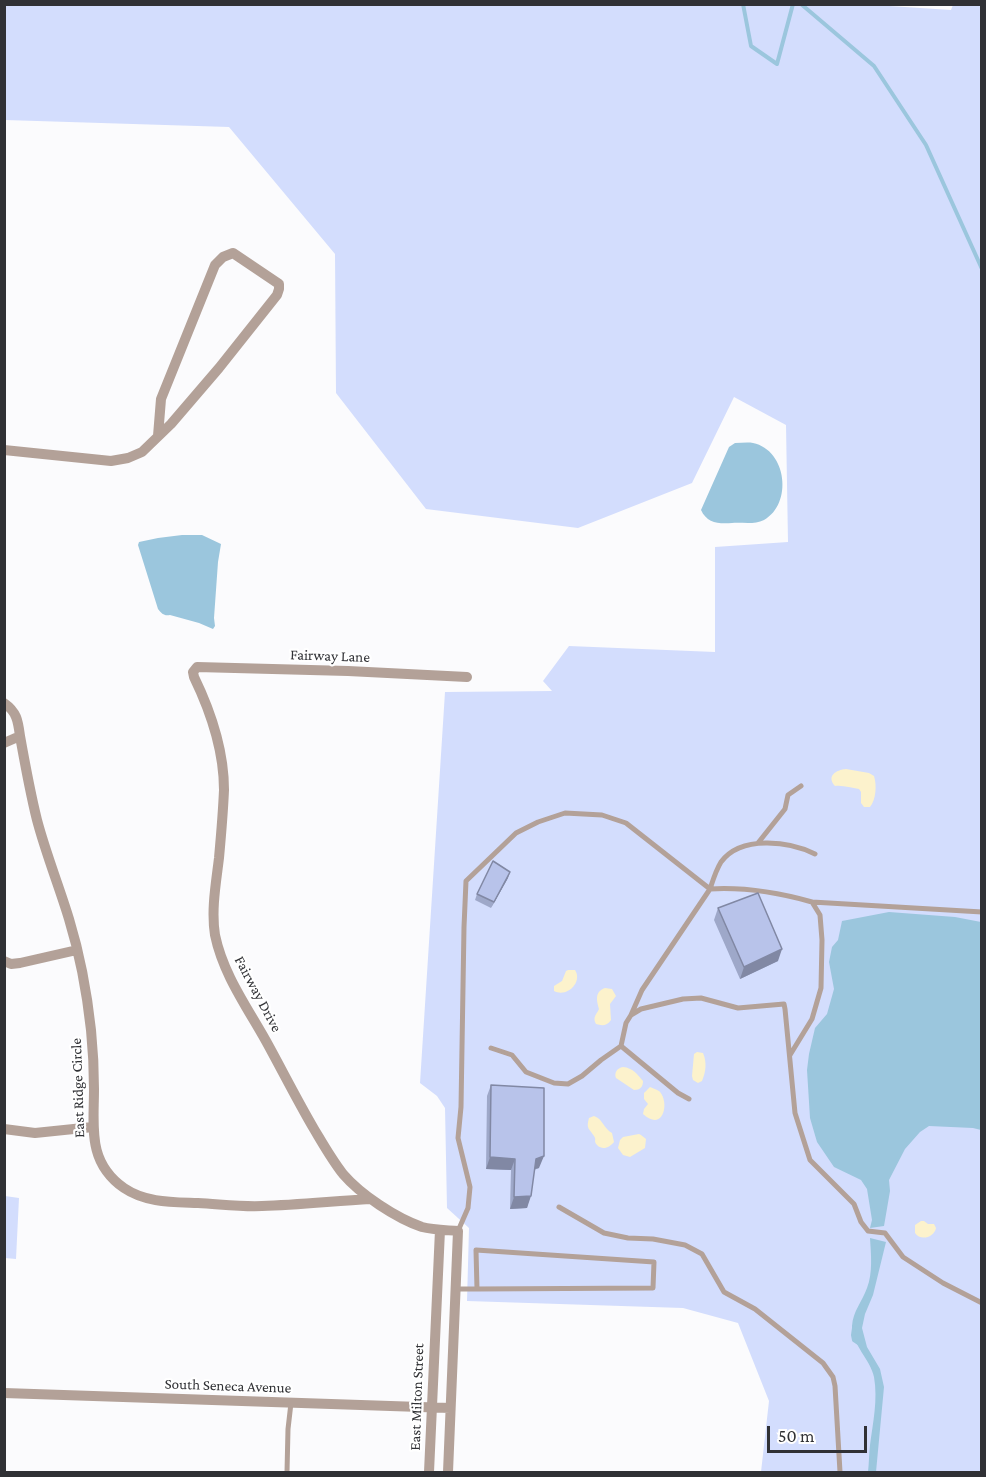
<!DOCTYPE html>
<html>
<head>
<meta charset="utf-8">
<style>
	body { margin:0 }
	#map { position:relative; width:986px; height:1477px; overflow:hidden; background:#fbfbfd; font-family:"Crimson Pro",serif }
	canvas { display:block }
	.frame { position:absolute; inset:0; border:6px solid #303135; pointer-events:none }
	.scale { position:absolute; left:767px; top:1426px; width:100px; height:27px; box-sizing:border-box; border:3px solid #303135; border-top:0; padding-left:8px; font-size:18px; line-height:21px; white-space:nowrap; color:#303135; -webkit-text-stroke:4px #fff; paint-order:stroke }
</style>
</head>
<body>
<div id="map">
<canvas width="986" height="1477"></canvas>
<div class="frame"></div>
<div class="scale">50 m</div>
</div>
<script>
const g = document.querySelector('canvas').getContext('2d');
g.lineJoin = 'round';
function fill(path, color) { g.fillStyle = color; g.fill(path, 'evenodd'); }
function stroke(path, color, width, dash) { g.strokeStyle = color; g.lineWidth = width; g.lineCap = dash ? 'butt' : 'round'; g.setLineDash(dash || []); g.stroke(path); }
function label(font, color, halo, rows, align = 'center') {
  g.font = font + ' "Crimson Pro",serif'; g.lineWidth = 4.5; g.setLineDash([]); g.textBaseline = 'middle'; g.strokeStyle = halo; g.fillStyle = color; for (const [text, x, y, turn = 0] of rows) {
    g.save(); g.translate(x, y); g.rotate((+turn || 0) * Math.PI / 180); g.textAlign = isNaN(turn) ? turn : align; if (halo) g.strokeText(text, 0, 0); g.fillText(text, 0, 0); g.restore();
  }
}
const green = new Path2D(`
	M859,4L951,10L953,5H981L982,700L980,708L982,709L981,1472H761L769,1401L738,1323L683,1308L467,1301L469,1228L447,1208L445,1108L437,1096L420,1083L445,692L552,691L543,681L569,646L715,652V547L788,542L786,425L734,397L692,483L578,528L426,509L336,393L335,254L229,127L5,120V5Z
	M5,1196L19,1198L16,1259L5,1258Z`);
const sand = new Path2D(`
	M846,769L869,773L874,776C877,785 876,800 870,807H864L861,803V792L859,789C851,788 843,785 835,786C826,776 836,770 846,769Z
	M568,970H575C583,982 567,998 554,991V986L562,981L566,971Z
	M605,988L612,989L616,996L610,1004L611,1020C607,1026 602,1026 596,1024C592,1017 597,1014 599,1009C597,1001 594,992 605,988Z
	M697,1052L703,1053C707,1062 706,1072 702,1081L698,1083L693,1080L692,1076L694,1054Z
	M623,1067C633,1068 637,1074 643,1081C643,1087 640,1090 634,1090L616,1078C614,1073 617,1068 623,1067Z
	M650,1087C652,1088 656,1089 659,1091C670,1101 664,1133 643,1114L644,1109L648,1104L644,1099V1093Z
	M594,1116C603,1119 604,1129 612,1133L614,1142C610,1147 603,1151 597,1145C593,1140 597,1141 594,1136C589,1128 586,1129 589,1118Z
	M639,1134L641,1135L646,1139L645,1148L630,1157L623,1155L618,1148L620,1140L623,1137Z
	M921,1221H924L928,1224H934L936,1228C934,1238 920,1241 915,1233V1225Z`);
const water = new Path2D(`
	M735,443C741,443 748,442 753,443C787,450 793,504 764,520C754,525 742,522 732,523C718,524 707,523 701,510L729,447Z
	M182,535H202L221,544L218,562L214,618L215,626L213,629L199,623L170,615C164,616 162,614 158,609L138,545L139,542L158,538Z
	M889,912L955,917L981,922V1130L973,1128L929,1126L920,1132L905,1149L889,1180L890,1191L884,1226L870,1228L872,1220L867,1189L861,1180L834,1167L817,1142L810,1118L807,1070L809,1054L815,1028L827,1014L834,989L829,962L832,947L838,940L842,921Z
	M870,1238L886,1242L873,1295L865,1314L862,1328L867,1347L880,1369L884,1387L876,1472H868C869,1463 869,1454 870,1445C873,1422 878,1400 874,1377C870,1359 852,1345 852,1326C853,1311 862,1302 867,1288C873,1273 871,1254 870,1238Z`);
const stream = new Path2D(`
	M743,4L751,46L777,64L793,4
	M801,4L874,66L926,145L982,269
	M854,1328L853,1335L854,1340L860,1344`);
const lane = new Path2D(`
	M758,843L785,809L788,795L801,786
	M812,902L982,912
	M491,1048L512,1055L526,1072L554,1083L568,1084L582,1076L601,1060L621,1046
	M790,1055L812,1019L821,988L822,940L820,915L812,902C780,893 743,887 710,889C713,880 716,870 721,862C741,835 789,841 815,854
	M689,1099L678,1093L621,1046L626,1023L631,1015L641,1009L683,999L701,998L738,1008L784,1004L785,1009L795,1113L810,1160L854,1204L861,1222L868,1231L885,1233L903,1257L943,1283L982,1303
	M559,1207L604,1233L628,1238L653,1239L685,1245L702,1254L724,1292L755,1309L823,1363L833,1377L835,1386L840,1472
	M458,1231L468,1208L470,1187L458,1138L461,1107L464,927L466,881L516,833L538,822L565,813L602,815L626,823L710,889L642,990L631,1015
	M456,1289H477L653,1288L654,1262L476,1250L477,1289
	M287,1472L288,1429L291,1403`);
const street = new Path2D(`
	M4,450L111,461L128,458L142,452L171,424L219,368L277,295L279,289V284L233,253L223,257L215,265L161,399L158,436
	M4,703C17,712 18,721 20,736L4,743
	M20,736C25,764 30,792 37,820C46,854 59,886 69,919C80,955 87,993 91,1030C93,1050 94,1070 94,1089C94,1127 87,1162 124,1188C146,1203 173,1202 198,1203C219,1204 241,1207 262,1206C298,1205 334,1201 370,1199
	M4,961L11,964L20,963L77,950
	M4,1129L35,1133L93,1127
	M4,1393L450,1408
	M429,1472L440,1230
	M448,1472L458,1231C446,1230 433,1230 422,1227C396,1218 361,1195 343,1174C332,1160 323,1144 314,1129C297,1100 282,1070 266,1041C247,1007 223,974 215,935C211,910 216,883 219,858C221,836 223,813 224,790C224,751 211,712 194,677L193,672L197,667L348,671L467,677`);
const wall = new Path2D(`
	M508,878L491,908L475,900L477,894Z
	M718,908L778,961L740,979L714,920Z
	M491,1085L539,1168L534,1170L527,1208L510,1209L511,1170L486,1169L487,1096Z`);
const shadedWall = new Path2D(`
	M510,872L508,878L491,908L494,902Z
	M782,949L778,961L740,979L744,967Z
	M544,1156L539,1168L531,1170L536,1159Z
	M490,1157L515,1159L511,1170L486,1169Z
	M531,1196L527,1208L510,1209L514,1197Z`);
const building = new Path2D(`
	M493,861L510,872L494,902L477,894Z
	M758,893L782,949L744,967L718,908Z
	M491,1085L544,1088V1156L536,1159L531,1196L514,1197L515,1159L490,1157Z`);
const streetNames = [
	["Fairway Lane",330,656,2],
	["Fairway Drive",258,994,62],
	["East Ridge Circle",78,1088,-92],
	["South Seneca Avenue",228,1386,2],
	["East Milton Street",417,1397,-88]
];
fill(green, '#d3ddfd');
fill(sand, '#fcf2cc');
fill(water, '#9bc6dd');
stroke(stream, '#9bc6dd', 4);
stroke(lane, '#b3a198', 5);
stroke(street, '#b3a198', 10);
fill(wall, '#9ea8c9');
fill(shadedWall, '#8188a4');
fill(building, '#b8c3ea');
stroke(building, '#8188a4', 1.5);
label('15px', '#303135', '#fff', streetNames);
</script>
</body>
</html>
